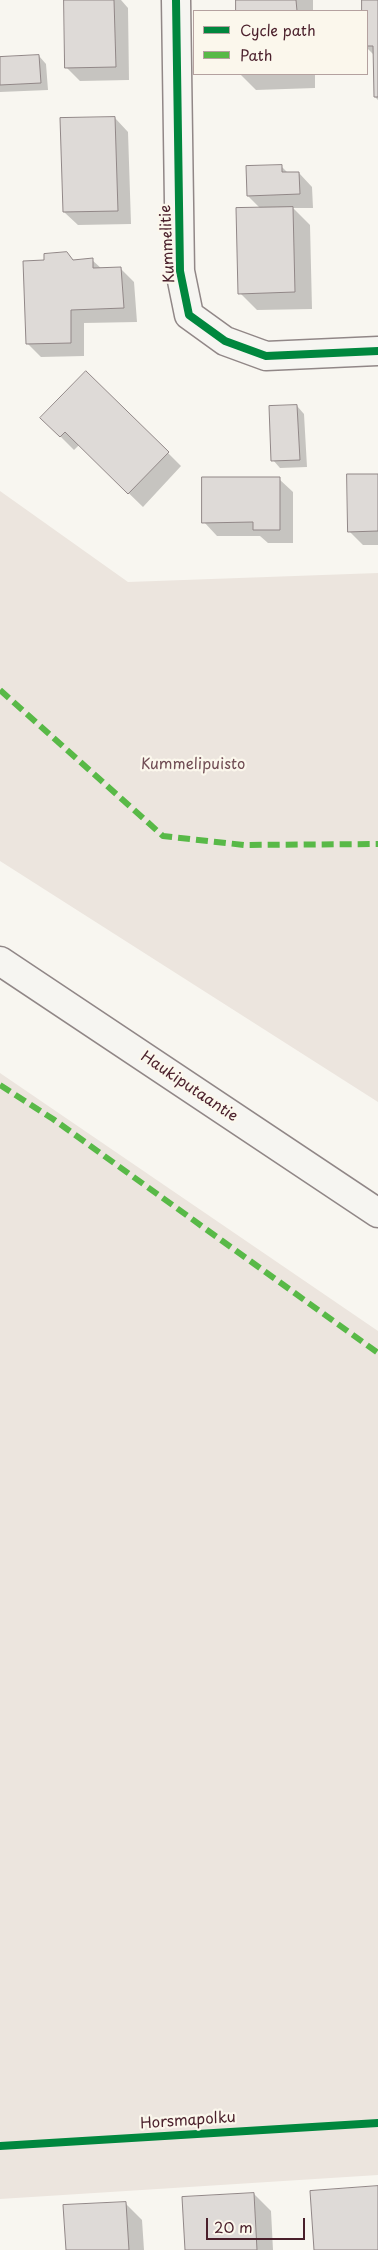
<!DOCTYPE html>
<html>
<head>
<meta charset="utf-8">
<style>
	body { margin:0 }
	#map { position:relative; width:378px; height:2250px; overflow:hidden; background:#f8f6f0; font-family:"Playpen Sans",sans-serif }
	canvas { display:block }
	.legend { position:absolute; left:193px; top:10px; width:175px; height:65px; box-sizing:border-box; background:#fbf7ec; border:1px solid #b4a19f; margin:0; padding:6px 9px; list-style:none; font-size:15px; color:#4a1f2b }
	.legend li { display:flex; align-items:center; gap:10px; height:25px }
	.legend b { width:25px; border:1px solid #b4a19f }
	.scale { position:absolute; left:206px; top:2218px; width:99px; height:22px; box-sizing:border-box; border:2px solid #4a1f2b; border-top:0; padding-left:6px; font-size:15px; line-height:18px; white-space:nowrap; color:#4a1f2b; -webkit-text-stroke:4px #fbf7ec; paint-order:stroke }
</style>
</head>
<body>
<div id="map">
<canvas width="378" height="2250"></canvas>
<ul class="legend">
<li><b style="height:6px;background:#00873e"></b>Cycle path</li>
<li><b style="height:6px;background:#58b947"></b>Path</li>
</ul>
<div class="scale">20 m</div>
</div>
<script>
const g = document.querySelector('canvas').getContext('2d');
g.lineJoin = 'round';
function fill(path, color) { g.fillStyle = color; g.fill(path, 'evenodd'); }
function stroke(path, color, width, dash) { g.strokeStyle = color; g.lineWidth = width; g.lineCap = dash ? 'butt' : 'round'; g.setLineDash(dash || []); g.stroke(path); }
function label(font, color, halo, rows, align = 'center') {
  g.font = font + ' "Playpen Sans",sans-serif'; g.lineWidth = 4.5; g.setLineDash([]); g.textBaseline = 'middle'; g.strokeStyle = halo; g.fillStyle = color; for (const [text, x, y, turn = 0] of rows) {
    g.save(); g.translate(x, y); g.rotate((+turn || 0) * Math.PI / 180); g.textAlign = isNaN(turn) ? turn : align; if (halo) g.strokeText(text, 0, 0); g.fillText(text, 0, 0); g.restore();
  }
}
const green = new Path2D(`
	M0,491L128,582L378,573V1102L0,861Z
	M0,1073L378,1331V2175L0,2199Z`);
const shadow = new Path2D(`
	M65,0H121L128,8L129,80L80,81L66,67Z
	M237,0H313V11H237Z
	M363,0H378V100L375,97L374,55L367,48V11H363Z
	M39,56L46,64L48,90L0,92V58Z
	M240,74H315V88L256,90Z
	M115,118L128,132L131,224L78,225L64,212Z
	M281,166L288,173H299L312,187L313,208H293L310,225L312,309L257,310L240,293L261,209L248,196Z
	M92,260L102,269L120,268L134,282L137,322L84,323V356L41,357L27,343L74,261Z
	M297,406L304,414L307,467L280,468L273,460Z
	M42,418L168,453L181,466L143,507L79,445L74,450Z
	M378,475V545H363L349,531Z
	M279,479L293,492V543H268L260,536H217L204,522Z
	M254,2194L271,2211L273,2250H186Z
	M125,2203L142,2220L144,2250H67Z`);
const building = new Path2D(`
	M64,0H114L116,67L65,68Z
	M236,0H296L297,11H236Z
	M362,0H378V97H374L373,46H367V11H362Z
	M39,55L41,83L0,85V57Z
	M115,117L118,211L63,212L60,118Z
	M282,165V172H299L300,194L247,196L246,166Z
	M293,207L295,292L238,294L236,208Z
	M67,252L73,260L93,258V268L121,267L124,308L71,310V343L26,344L23,261L44,260V254Z
	M86,371L169,452L128,494L65,432L60,437L40,418Z
	M297,405L300,460L271,461L269,406Z
	M347,474H378V531L348,532Z
	M202,477H280V530H253V522L202,523Z
	M378,2186V2250H314L310,2191Z
	M254,2193L257,2250H185L182,2197Z
	M126,2202L129,2250H66L63,2205Z`);
const minor = new Path2D(`
	M176,0L180,271L189,315L225,341L266,356L378,351`);
const secondary = new Path2D(`
	M0,961L378,1213`);
const quiet = new Path2D(`
	M0,690L163,836L244,845L378,844
	M0,1085L53,1119L378,1353`);
const cycleway = new Path2D(`
	M176,0L180,271L189,315L225,341L266,356L378,351
	M0,2146L378,2123`);
const streetNames = [
	["Kummelitie",168,244,-93],
	["Haukiputaantie",189,1087,34],
	["Horsmapolku",188,2121,-4]
];
const parkNames = [
	["Kummelipuisto",193,765]
];
fill(green, '#ece5de');
fill(shadow, '#0003');
fill(building, '#dedad7');
stroke(building, '#918787', 1);
stroke(minor, '#918787', 31);
stroke(secondary, '#918787', 31);
stroke(minor, '#f6f5f1', 28);
stroke(secondary, '#f6f5f1', 28);
stroke(quiet, '#58b947', 6, [12, 6]);
stroke(cycleway, '#00873e', 8);
label('15px', '#4a1f2b', '#fbf7ec', streetNames);
label('15px', '#704d54', '#fbf7ec', parkNames);
</script>
</body>
</html>
